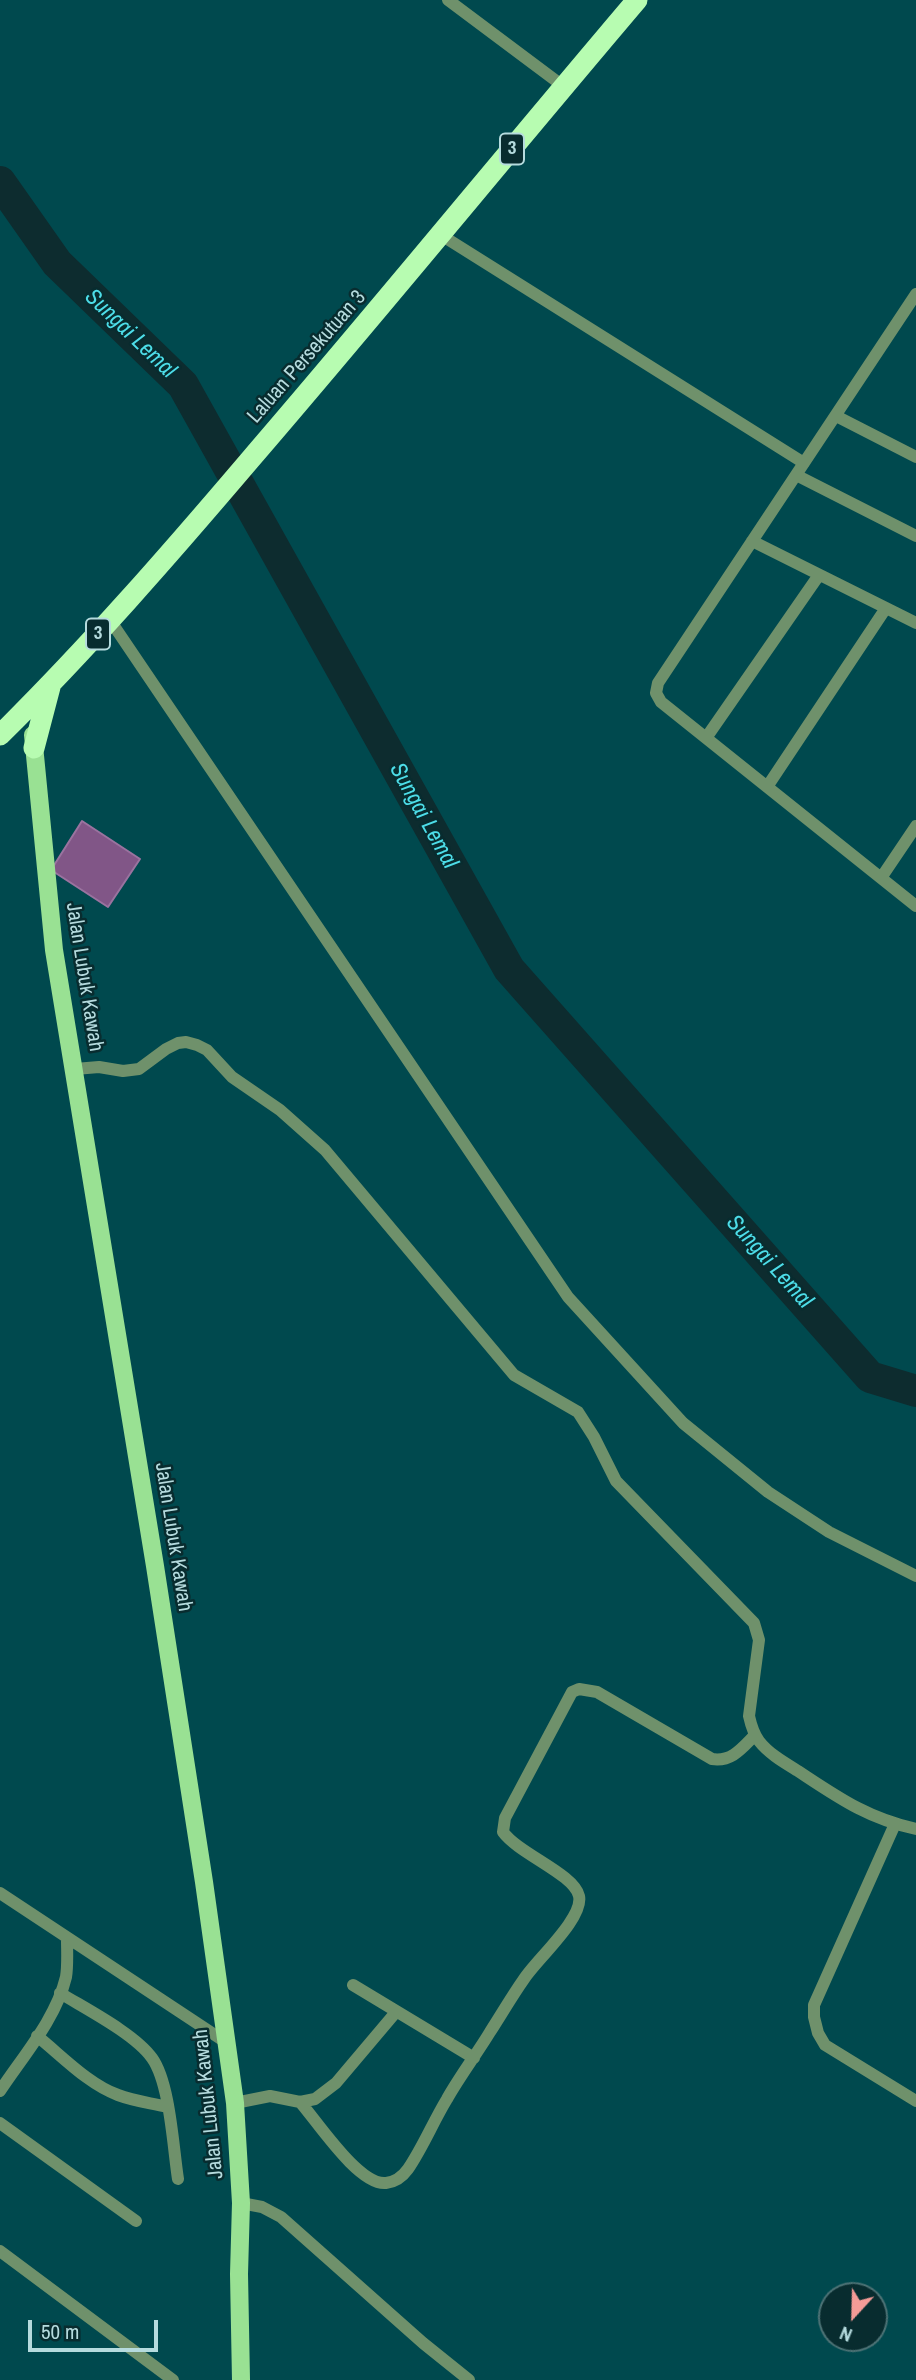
<!DOCTYPE html>
<html>
<head>
<meta charset="utf-8">
<style>
	body { margin:0 }
	#map { position:relative; width:916px; height:2380px; overflow:hidden; background:#00494e; font-family:"Archivo Narrow",sans-serif }
	canvas { display:block }
	.north { position:absolute; left:818px; top:2282px; width:70px; height:70px; box-sizing:border-box; background:#082c2f; border:2px solid #4d7275; border-radius:50%; rotate:202deg; font-size:19px; font-weight:700; line-height:28px; text-align:center; color:#b5dbde }
	.north::after { content:''; display:block; margin:auto; width:24px; height:32px; background:#f59b97; clip-path:polygon(50% 0,100% 100%,50% 72%,0 100%) }
	.scale { position:absolute; left:28px; top:2320px; width:130px; height:32px; box-sizing:border-box; border:4px solid #b5dbde; border-top:0; padding-left:9px; font-size:21px; line-height:24px; white-space:nowrap; color:#b5dbde; -webkit-text-stroke:5px #082c2f; paint-order:stroke }
</style>
</head>
<body>
<div id="map">
<canvas width="916" height="2380"></canvas>
<div class="north">N</div>
<div class="scale">50 m</div>
</div>
<script>
const g = document.querySelector('canvas').getContext('2d');
g.lineJoin = 'round';
function stroke(path, color, width, dash) { g.strokeStyle = color; g.lineWidth = width; g.lineCap = dash ? 'butt' : 'round'; g.setLineDash(dash || []); g.stroke(path); }
function fill(path, color) { g.fillStyle = color; g.fill(path, 'evenodd'); }
function label(font, color, halo, rows, align = 'center') {
  g.font = font + ' "Archivo Narrow",sans-serif'; g.lineWidth = 5; g.setLineDash([]); g.textBaseline = 'middle'; g.strokeStyle = halo; g.fillStyle = color; for (const [text, x, y, turn = 0] of rows) {
    g.save(); g.translate(x, y); g.rotate((+turn || 0) * Math.PI / 180); g.textAlign = isNaN(turn) ? turn : align; if (halo) g.strokeText(text, 0, 0); g.fillText(text, 0, 0); g.restore();
  }
}
const river = new Path2D(`
	M0,182L57,263L183,385L509,969L870,1377L916,1391`);
const building = new Path2D(`
	M82,821L140,859L108,907L51,870Z`);
const minor = new Path2D(`
	M448,0L563,86
	M441,235L804,463
	M916,294L658,683L656,693L661,702L916,906
	M836,416L916,457
	M796,475L916,536
	M752,541L916,623
	M110,620L568,1297L683,1423L768,1492L829,1532L916,1576
	M706,738L819,575
	M767,787L886,608
	M881,878L916,826
	M75,1069L99,1067L123,1071L139,1069L166,1049L178,1043L186,1042L197,1045L207,1050L232,1077L280,1110L325,1150L514,1375L578,1412L594,1437L616,1481L754,1623L759,1640L749,1716C751,1725 753,1733 759,1741C769,1754 785,1763 798,1771C839,1798 867,1818 916,1829
	M895,1824L814,2005V2017L818,2033L825,2045L916,2101
	M0,1893L227,2043
	M353,1985L474,2058
	M60,1993C86,2009 135,2034 152,2058C170,2083 173,2147 178,2179
	M37,2036C62,2056 88,2084 118,2095C134,2101 151,2103 167,2107
	M0,2091C23,2056 56,2019 66,1977C68,1965 67,1951 67,1939
	M300,2102C317,2121 359,2186 386,2183C395,2182 403,2176 408,2169C423,2147 433,2122 447,2099C460,2076 476,2055 490,2032C501,2015 512,1996 524,1979C536,1960 584,1918 579,1896C574,1874 519,1854 503,1832L505,1818L572,1692L579,1689L597,1692L712,1759C732,1762 742,1748 755,1735
	M235,2103L270,2096L300,2102L315,2099L336,2083L396,2012
	M0,2123L136,2221
	M241,2203L262,2207L281,2217L423,2343L469,2380
	M0,2251L173,2380`);
const major = new Path2D(`
	M33,735L54,950L155,1566L204,1882L235,2103L241,2203L239,2274L241,2380`);
const highway = new Path2D(`
	M0,735C88,648 169,555 249,461C380,309 507,153 637,0
	M34,748L50,687`);
const shields = [
	[512,149,24],
	[98,634,24]
];
const shieldNames = [
	["3",512,149],
	["3",98,634]
];
const streetNames = [
	["Laluan Persekutuan 3",307,357,-49],
	["Jalan Lubuk Kawah",84,977,81],
	["Jalan Lubuk Kawah",173,1537,81],
	["Jalan Lubuk Kawah",209,2104,-96]
];
const waterNames = [
	["Sungai Lemal",130,334,44],
	["Sungai Lemal",423,816,61],
	["Sungai Lemal",769,1262,48]
];
stroke(river, '#0d2c2f', 32);
fill(building, '#815687');
stroke(building, '#9a739f', 2);
stroke(minor, '#6f916b', 12);
stroke(major, '#99e193', 18);
stroke(highway, '#b7fcb1', 21);
for (const [x, y, w] of shields) { const box = new Path2D(); box.roundRect(x - w / 2, y - 15.5, w, 31, 5); g.fillStyle = '#082c2f'; g.fill(box); stroke(box, '#b5dbde', 2); }
label('bold 19px', '#b5dbde', null, shieldNames);
label('21px', '#b5dbde', '#082c2f', streetNames);
label('italic 23px', '#4ddde8', '#082c2f', waterNames);
</script>
</body>
</html>
